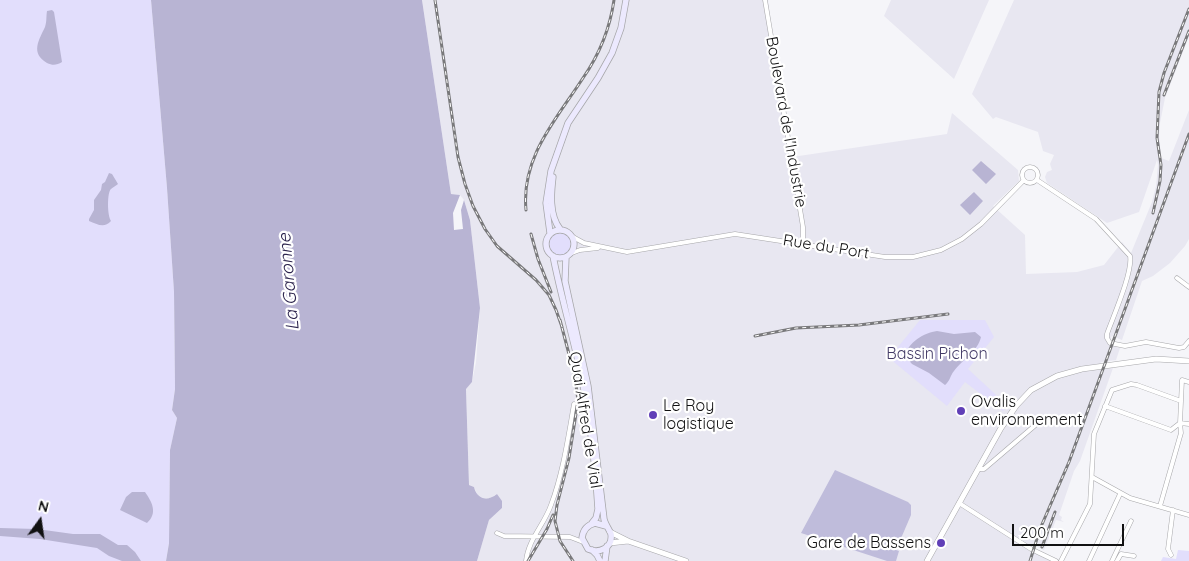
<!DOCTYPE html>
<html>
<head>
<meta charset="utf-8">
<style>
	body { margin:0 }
	#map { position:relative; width:1189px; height:561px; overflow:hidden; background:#f5f5f9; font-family:Quicksand,sans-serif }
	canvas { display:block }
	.north { position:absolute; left:15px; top:496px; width:50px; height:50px; -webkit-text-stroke:4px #fff; paint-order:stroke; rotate:14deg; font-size:14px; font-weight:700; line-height:20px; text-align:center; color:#111112 }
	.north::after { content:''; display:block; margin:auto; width:18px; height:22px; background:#111112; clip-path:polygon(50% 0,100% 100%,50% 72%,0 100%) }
	.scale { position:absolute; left:1012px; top:524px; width:112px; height:22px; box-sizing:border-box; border:2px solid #111112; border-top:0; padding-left:6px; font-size:15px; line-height:18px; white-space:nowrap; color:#111112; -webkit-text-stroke:4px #fff; paint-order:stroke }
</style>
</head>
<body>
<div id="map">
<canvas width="1189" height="561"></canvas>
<div class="north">N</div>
<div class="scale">200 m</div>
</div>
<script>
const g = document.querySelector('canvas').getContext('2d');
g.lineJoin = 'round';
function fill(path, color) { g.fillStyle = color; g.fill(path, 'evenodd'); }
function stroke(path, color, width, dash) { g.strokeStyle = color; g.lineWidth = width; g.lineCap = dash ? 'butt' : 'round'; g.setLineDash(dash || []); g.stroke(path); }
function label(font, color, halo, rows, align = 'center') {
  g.font = font + ' Quicksand,sans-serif'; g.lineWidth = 4.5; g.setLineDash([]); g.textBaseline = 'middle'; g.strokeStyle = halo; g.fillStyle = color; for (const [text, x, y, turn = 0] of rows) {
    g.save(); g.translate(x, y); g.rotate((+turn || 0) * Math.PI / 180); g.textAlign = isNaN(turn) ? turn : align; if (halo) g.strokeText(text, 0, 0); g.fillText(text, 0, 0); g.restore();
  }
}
const built = new Path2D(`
	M422,0H768L781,108L792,157L947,134L952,113L1018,170L1019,181L993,206L1025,235L1026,274L1077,272L1104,265L1122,242L1131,253L1152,202L1156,186L1158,165L1157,160L1139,212L1107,223L1047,183L1045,177L1047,172L1052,170L1050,164L1054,155L1043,151L1038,132L996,117L993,119L972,94L1014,0H1189V36L1165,98L1160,123L1159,135L1161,158L1169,161L1189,110V239L1185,246L1170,263L1153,276L1142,281L1122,340L1112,336L1108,344L1120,348L1116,360L1101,362L1097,370L1113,368L1080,461L1074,471L1059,515L1062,517L1061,520L1064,522L1056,520L1044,550L1032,544L1030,550L1051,561H477L489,520L502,508L497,494L490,498H483L478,496L474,487L469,485L466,388L472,382L476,362L480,308L470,220L464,200L460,195L451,194Z
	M891,0H989L954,79L884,16Z`);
const green = new Path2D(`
	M0,0H151L167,188L174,292L175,389L172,410L177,418L170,450L169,543L166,561H0Z
	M549 244a11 11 0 1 1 22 0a11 11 0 1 1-22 0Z
	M920,320H985L994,337L968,369L1007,405L1003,411L965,382L947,406L889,358Z
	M1178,550L1189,551V561H1161L1163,557L1176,559Z`);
const forest = new Path2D(`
	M835,470L908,502L911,505V515L896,550L899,551L896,561H887L801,533Z`);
const water = new Path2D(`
	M151,0H422L451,194L460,195L453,213L454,230L463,229L461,210L464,200L470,220L480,308L472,382L466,389L469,485L474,487C477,499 487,502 497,494L502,501V508L489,520L477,561H166L169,543L170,450L177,418L172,410L175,389L174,292L167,188Z
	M52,10L54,12L62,62C57,65 53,66 47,63C30,53 39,40 45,27C47,21 46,17 47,11Z
	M981,161L996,174L986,184L972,170Z
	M109,173L112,174L118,184C116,186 113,187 111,189C107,192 107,216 111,221C104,229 97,224 89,221V219L94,210V200L101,190L102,184L105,182Z
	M974,192L983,201L970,215L960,205Z
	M937,331L954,334L975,332L981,337C978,351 962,360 954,371C950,376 950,381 945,385L929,373L912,364L905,356C908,342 924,333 937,331Z
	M132,492H145C152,502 158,513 147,523L120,510L126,497Z
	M0,528L37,529L73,534H100L118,545H127L135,552L141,561H122L109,556L97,548L40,539L0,536Z`);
const minor = new Path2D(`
	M765,0L803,227V244
	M1022 175a8 8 0 1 1 16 0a8 8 0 1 1-16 0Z
	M1037,180L1096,219L1130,256C1133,272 1113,317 1107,334V338L1110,343L1125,346L1146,342L1179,348L1184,347L1189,341
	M573,237L584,243L627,252L735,234L885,257H913L941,250L962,239L981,224L1024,180
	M572,253L580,250L598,248
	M1177,278L1189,287
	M1105,406L1171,430L1180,423L1189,424
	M979,469H984L1039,422
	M1092,477L1130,498L1189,515
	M959,503L1031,549L1056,561
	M1160,506L1181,433L1180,423L1182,380L1189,382
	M497,533L504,536L570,537L583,542
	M1171,555L1168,549L1173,510
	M526,561C528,540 544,525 551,505C563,473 568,438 574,404
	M1061,561L1090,504L1094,434L1112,390L1131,384L1137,385L1181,401
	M1089,561L1120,494
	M1112,561L1131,521
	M1117,561L1121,554L1134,556`);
const tertiary = new Path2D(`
	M610,532L628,541L686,561
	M610,543L628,541
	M927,561L1001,428L1016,406L1031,390L1057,376L1082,369L1156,359L1189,361`);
const secondary = new Path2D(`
	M553,177C551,193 549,215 560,229
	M546 244a14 14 0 1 1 28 0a14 14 0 1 1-28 0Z
	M550,233L546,203L551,171L568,123L598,78L612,53L621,28L626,0
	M553,256C560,292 570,326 578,361C589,409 595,460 598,509L596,518L592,523
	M566,257L565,281L588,386L604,519C605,524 609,529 611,534C613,548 599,554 588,549L582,538C583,530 587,525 595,523L606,526
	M592,550L597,555L600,561
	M605,561L607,546`);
const rail = new Path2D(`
	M435,0L458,157L465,184L473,206L485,229L497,246L536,280L549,295L556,310L562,327
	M1164,95L1189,31
	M526,210C521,157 556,120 583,78C599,55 610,28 614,0
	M1153,213L1160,181L1161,165L1157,138L1159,92L1164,73L1189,9
	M531,234L538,259L551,292
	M560,320L575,377L578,401L569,458L557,505L555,521L560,541L573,561
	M755,336L796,328L859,325L948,314
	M1042,547L1055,512
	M528,561L547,529L553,515
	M1030,561L1040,529L1069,462L1189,134`);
const markers = [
	[961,411,5,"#603fb7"],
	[653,415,5,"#603fb7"],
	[941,543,5,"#603fb7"]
];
const streetNames = [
	["Boulevard de l'Industrie",786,122,80],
	["Rue du Port",826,247,9],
	["Quai Alfred de Vial",585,420,81]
];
const parkNames = [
	["Bassin Pichon",937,354]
];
const poiNames = [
	["Ovalis",971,402],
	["environnement",971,420],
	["Le Roy",663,406],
	["logistique",663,424],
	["Gare de Bassens",931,543,"right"]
];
const waterNames = [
	["La Garonne",289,282,-95]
];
fill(built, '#e8e7f1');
fill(green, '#e2defc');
fill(forest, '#bfbcdb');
fill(water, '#b8b4d3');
stroke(minor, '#a7a7aa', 5);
stroke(tertiary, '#a7a7aa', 6);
stroke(secondary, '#a7a7aa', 7);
stroke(minor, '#fff', 4);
stroke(tertiary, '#fff', 5);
stroke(secondary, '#ece9fe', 5.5);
stroke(rail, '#79797b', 3);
stroke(rail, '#fff', 1, [4]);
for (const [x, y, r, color] of markers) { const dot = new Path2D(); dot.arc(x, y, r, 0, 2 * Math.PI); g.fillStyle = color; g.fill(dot); stroke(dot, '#fff', 2); }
label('16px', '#111112', '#fff', streetNames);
label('16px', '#433b67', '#fff', parkNames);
label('16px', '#111112', '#fff', poiNames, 'left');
label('italic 18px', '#2d254e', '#fff', waterNames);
</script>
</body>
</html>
